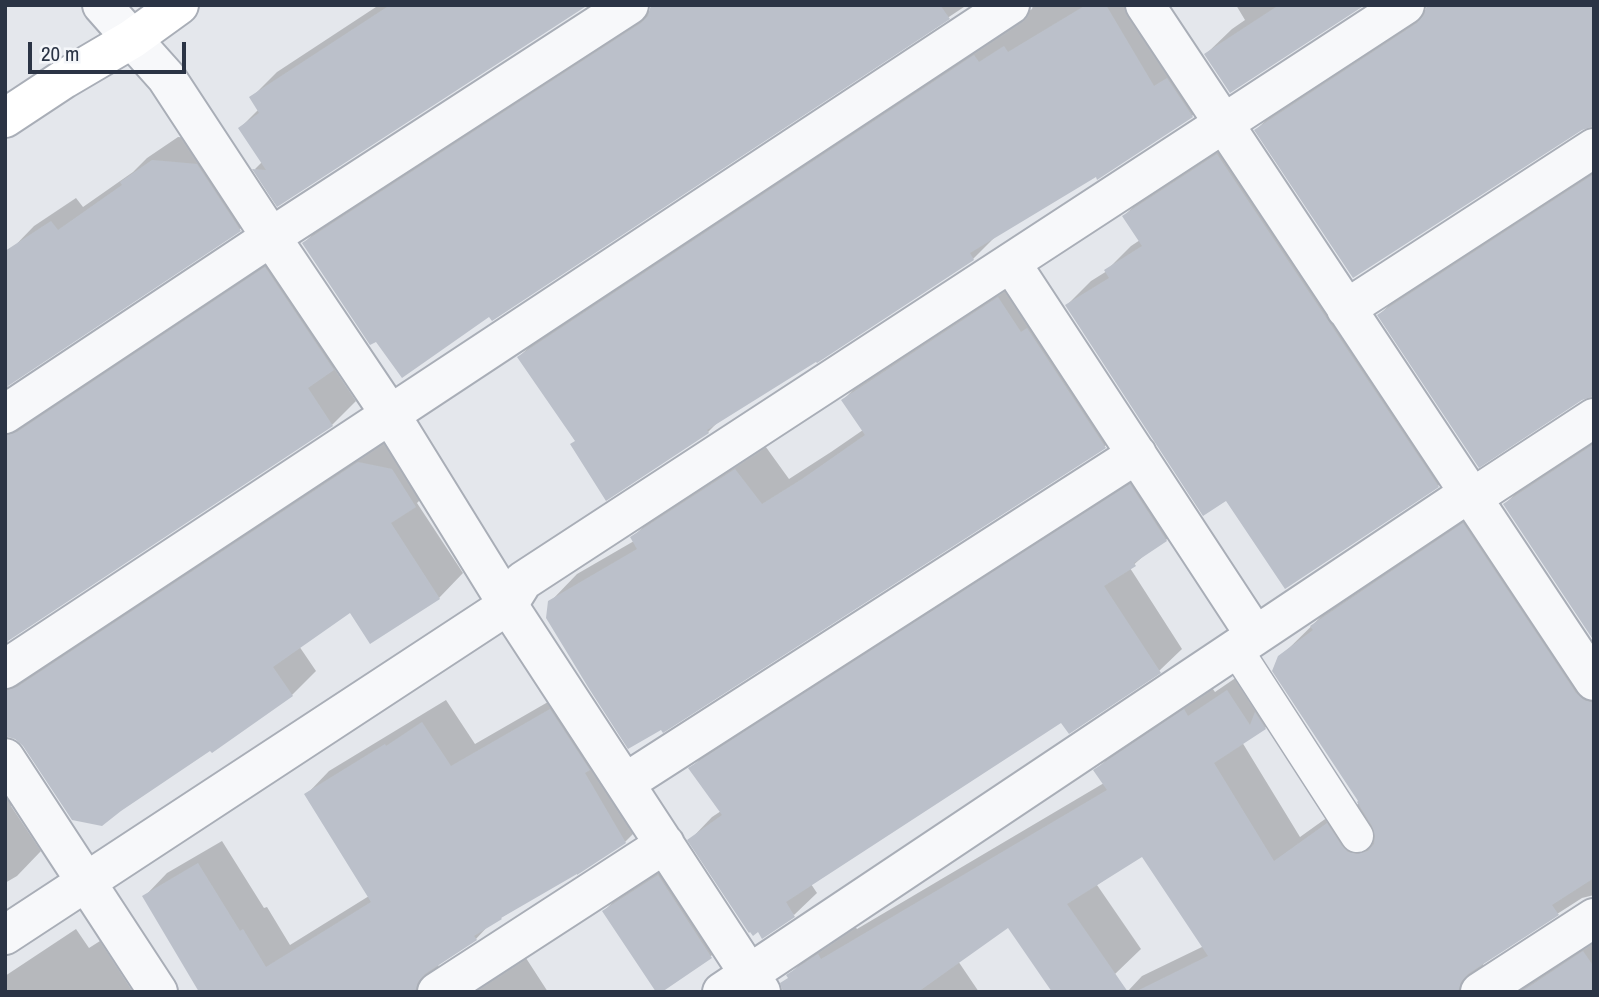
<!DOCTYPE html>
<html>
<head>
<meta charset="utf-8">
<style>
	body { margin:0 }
	#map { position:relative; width:1599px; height:997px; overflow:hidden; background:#e4e7ec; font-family:"Archivo Narrow",sans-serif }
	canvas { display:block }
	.frame { position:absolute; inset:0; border:7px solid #2b3445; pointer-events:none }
	.scale { position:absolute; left:28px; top:42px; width:158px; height:32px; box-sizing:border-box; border:4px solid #2b3445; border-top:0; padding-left:9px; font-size:21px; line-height:24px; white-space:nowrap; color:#2b3445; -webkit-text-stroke:5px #f4f6f9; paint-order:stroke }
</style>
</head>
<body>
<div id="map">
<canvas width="1599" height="997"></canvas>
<div class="frame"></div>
<div class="scale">20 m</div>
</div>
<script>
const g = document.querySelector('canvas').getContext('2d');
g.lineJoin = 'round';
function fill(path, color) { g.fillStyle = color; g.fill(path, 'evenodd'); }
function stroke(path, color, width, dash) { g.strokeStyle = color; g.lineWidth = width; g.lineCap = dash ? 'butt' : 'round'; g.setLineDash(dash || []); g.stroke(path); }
const shadow = new Path2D(`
	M379,5H585L278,204L255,169L262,162L240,128L259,109L251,98L277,72Z
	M652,5H967L493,319L490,314L304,243L330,217L652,9Z
	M1033,5H1147L1218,90L1192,116L997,235L973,259L720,420L708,432L576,440L519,357L545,331L1032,9Z
	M1236,5H1361L1206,54L1232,29L1245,20Z
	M1594,5L1256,130L1282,104L1427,9Z
	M1242,131L1462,462L1438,486L1226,498L1067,305L1091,281L1107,271V270L1131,246L1140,240L1124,216L1148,192Z
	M178,137L221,140L264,205L240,229L8,384L7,390L10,401L290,244L357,345L334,368L356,401L332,425L8,639L7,646L384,439L439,481L417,503L463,573L439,598L350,611L299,646L316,671L292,695L212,751L24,744L15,737L7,735L10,746L34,782L11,806L41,851L17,876L5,883V256L34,226L76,198L83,207L133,172L147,158Z
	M1594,167V395L1379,315L1405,290Z
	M1026,271L1132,419L1105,446L550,602L577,574L634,541L632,538L659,511L763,443L789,479L831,452L863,430L843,400L870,373Z
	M1594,437V638L1505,504L1530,479Z
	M1153,463L1189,517L1166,540L1148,552L1130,568L1182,649L1159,671L1062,720L811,884L817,893L794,915L690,840L712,817L721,811L691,768L713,746Z
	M1489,499L1594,657V895L1582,898L1484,961L1483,966L1487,979L1594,937V992H1127L1142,976L1204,946L1143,854L1097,885L1141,949L1115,974L1009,926L958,961L979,992H800L789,975L822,942L852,922L857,929L1104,783L1096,770L1121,745L1210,685L1215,692L1253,666L1273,697L1281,688L1290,702L1265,728L1242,742L1300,837L1353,799L1357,805L1360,801L1280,657L1338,600Z
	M574,687L649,818L625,842L578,872L577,871L489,925L476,939L439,962L438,968L442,981L524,955L548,992H200L144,897L167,873L222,841L264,908L267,907L290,945L369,896L306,795L329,771L446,700L475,744Z
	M683,852L735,932L711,956L658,992L604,911L628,887Z
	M76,929L89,948L100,941L133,992H5V976Z`);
const building = new Path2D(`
	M390,5H588L277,207L252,169L266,170L238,128L259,113L249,97Z
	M651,5H940L950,19L492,321L489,317L402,378L376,342L370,345L302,243L641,23L648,16Z
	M1086,5H1106L1154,86L1167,78L1193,117L1097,180L1096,177L970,253L974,260L817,363L816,362L707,430L709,433L606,501L570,444L575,441L517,357L974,55L979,62L1004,46L1008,52Z
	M1279,5H1365L1230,93L1204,54Z
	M1427,5H1594V126L1582,130L1353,278L1254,130L1417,23L1424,15Z
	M1217,154L1439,487L1285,589L1226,501L1203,516L1065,305L1109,278L1104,270L1142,246L1122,216Z
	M152,160L197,164L241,231L5,388V251L51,221L58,230L122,185L120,182Z
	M1594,174V396L1582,400L1479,468L1377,315Z
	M265,267L334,370L308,388L333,426L5,643V436L17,432Z
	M998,297L1021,332L1027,328L1106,448L663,733L661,730L628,749L588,687L546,618L548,601L637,549L630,537L735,469L762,504L802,479L865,435L841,400Z
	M1594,444V641L1503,504Z
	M358,462L392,469L416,507L391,523L440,599L370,644L350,613L273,667L293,696L212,753L210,751L121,811L102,826L72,820L23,746L15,739L5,736V691L17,687Z
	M1130,484L1167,541L1134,563L1136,566L1104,586L1161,673L1069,734L1061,723L786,902L795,917L762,939L758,932L753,936L750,932L749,933L687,840L722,815L688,768Z
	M1463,523L1576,693L1584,700L1594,703V878L1552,905L1559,915L1468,974L1461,982L1458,992H1135L1208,956L1142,857L1067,904L1128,992H1052L1008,928L918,992H783L780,983L788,978L786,975L818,954L821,959L1107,790L1093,770L1184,709L1188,716L1227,690L1250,725L1255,712L1266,729L1214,763L1274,861L1327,823L1342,846L1348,852L1357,854L1368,851L1374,844L1375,836L1372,826L1357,802L1358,801L1272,671L1278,656L1313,630L1310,626Z
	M550,709L590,770L585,773L626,843L577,875V874L501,918L502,919L474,936L477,940L425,974L418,982L415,992H199L142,896L198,863L240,931L243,929L266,967L371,902L304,794L385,744L386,746L422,722L451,766Z
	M658,875L712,958L662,992H656L602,911Z
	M1583,951L1594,967V992H1521Z`);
const service = new Path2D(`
	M1236,649L1357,836`);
const minor = new Path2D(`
	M1145,5L1594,681
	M132,39L166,77L271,237L390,414L508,605L761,992
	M1011,263L1255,635
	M1346,309L1594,148
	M5,414L271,237L629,5
	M1472,498L1594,418
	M5,669L1010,5
	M625,783L1137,454
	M437,992L665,844
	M722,992L1469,493
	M1480,992L1594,918`);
const tertiary = new Path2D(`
	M102,5L132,39
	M5,758L158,992
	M5,935L508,605L523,581L1405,5`);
const secondary = new Path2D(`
	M5,118L64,79L132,39L179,5`);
fill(shadow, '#0003');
fill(building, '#bbc0ca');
stroke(service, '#a9aeb7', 35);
stroke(minor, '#a9aeb7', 42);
stroke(tertiary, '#a9aeb7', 42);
stroke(secondary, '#a9aeb7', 42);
stroke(service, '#f7f8fa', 32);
stroke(minor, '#f7f8fa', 38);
stroke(tertiary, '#f7f8fa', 38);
stroke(secondary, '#fff', 38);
</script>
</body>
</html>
